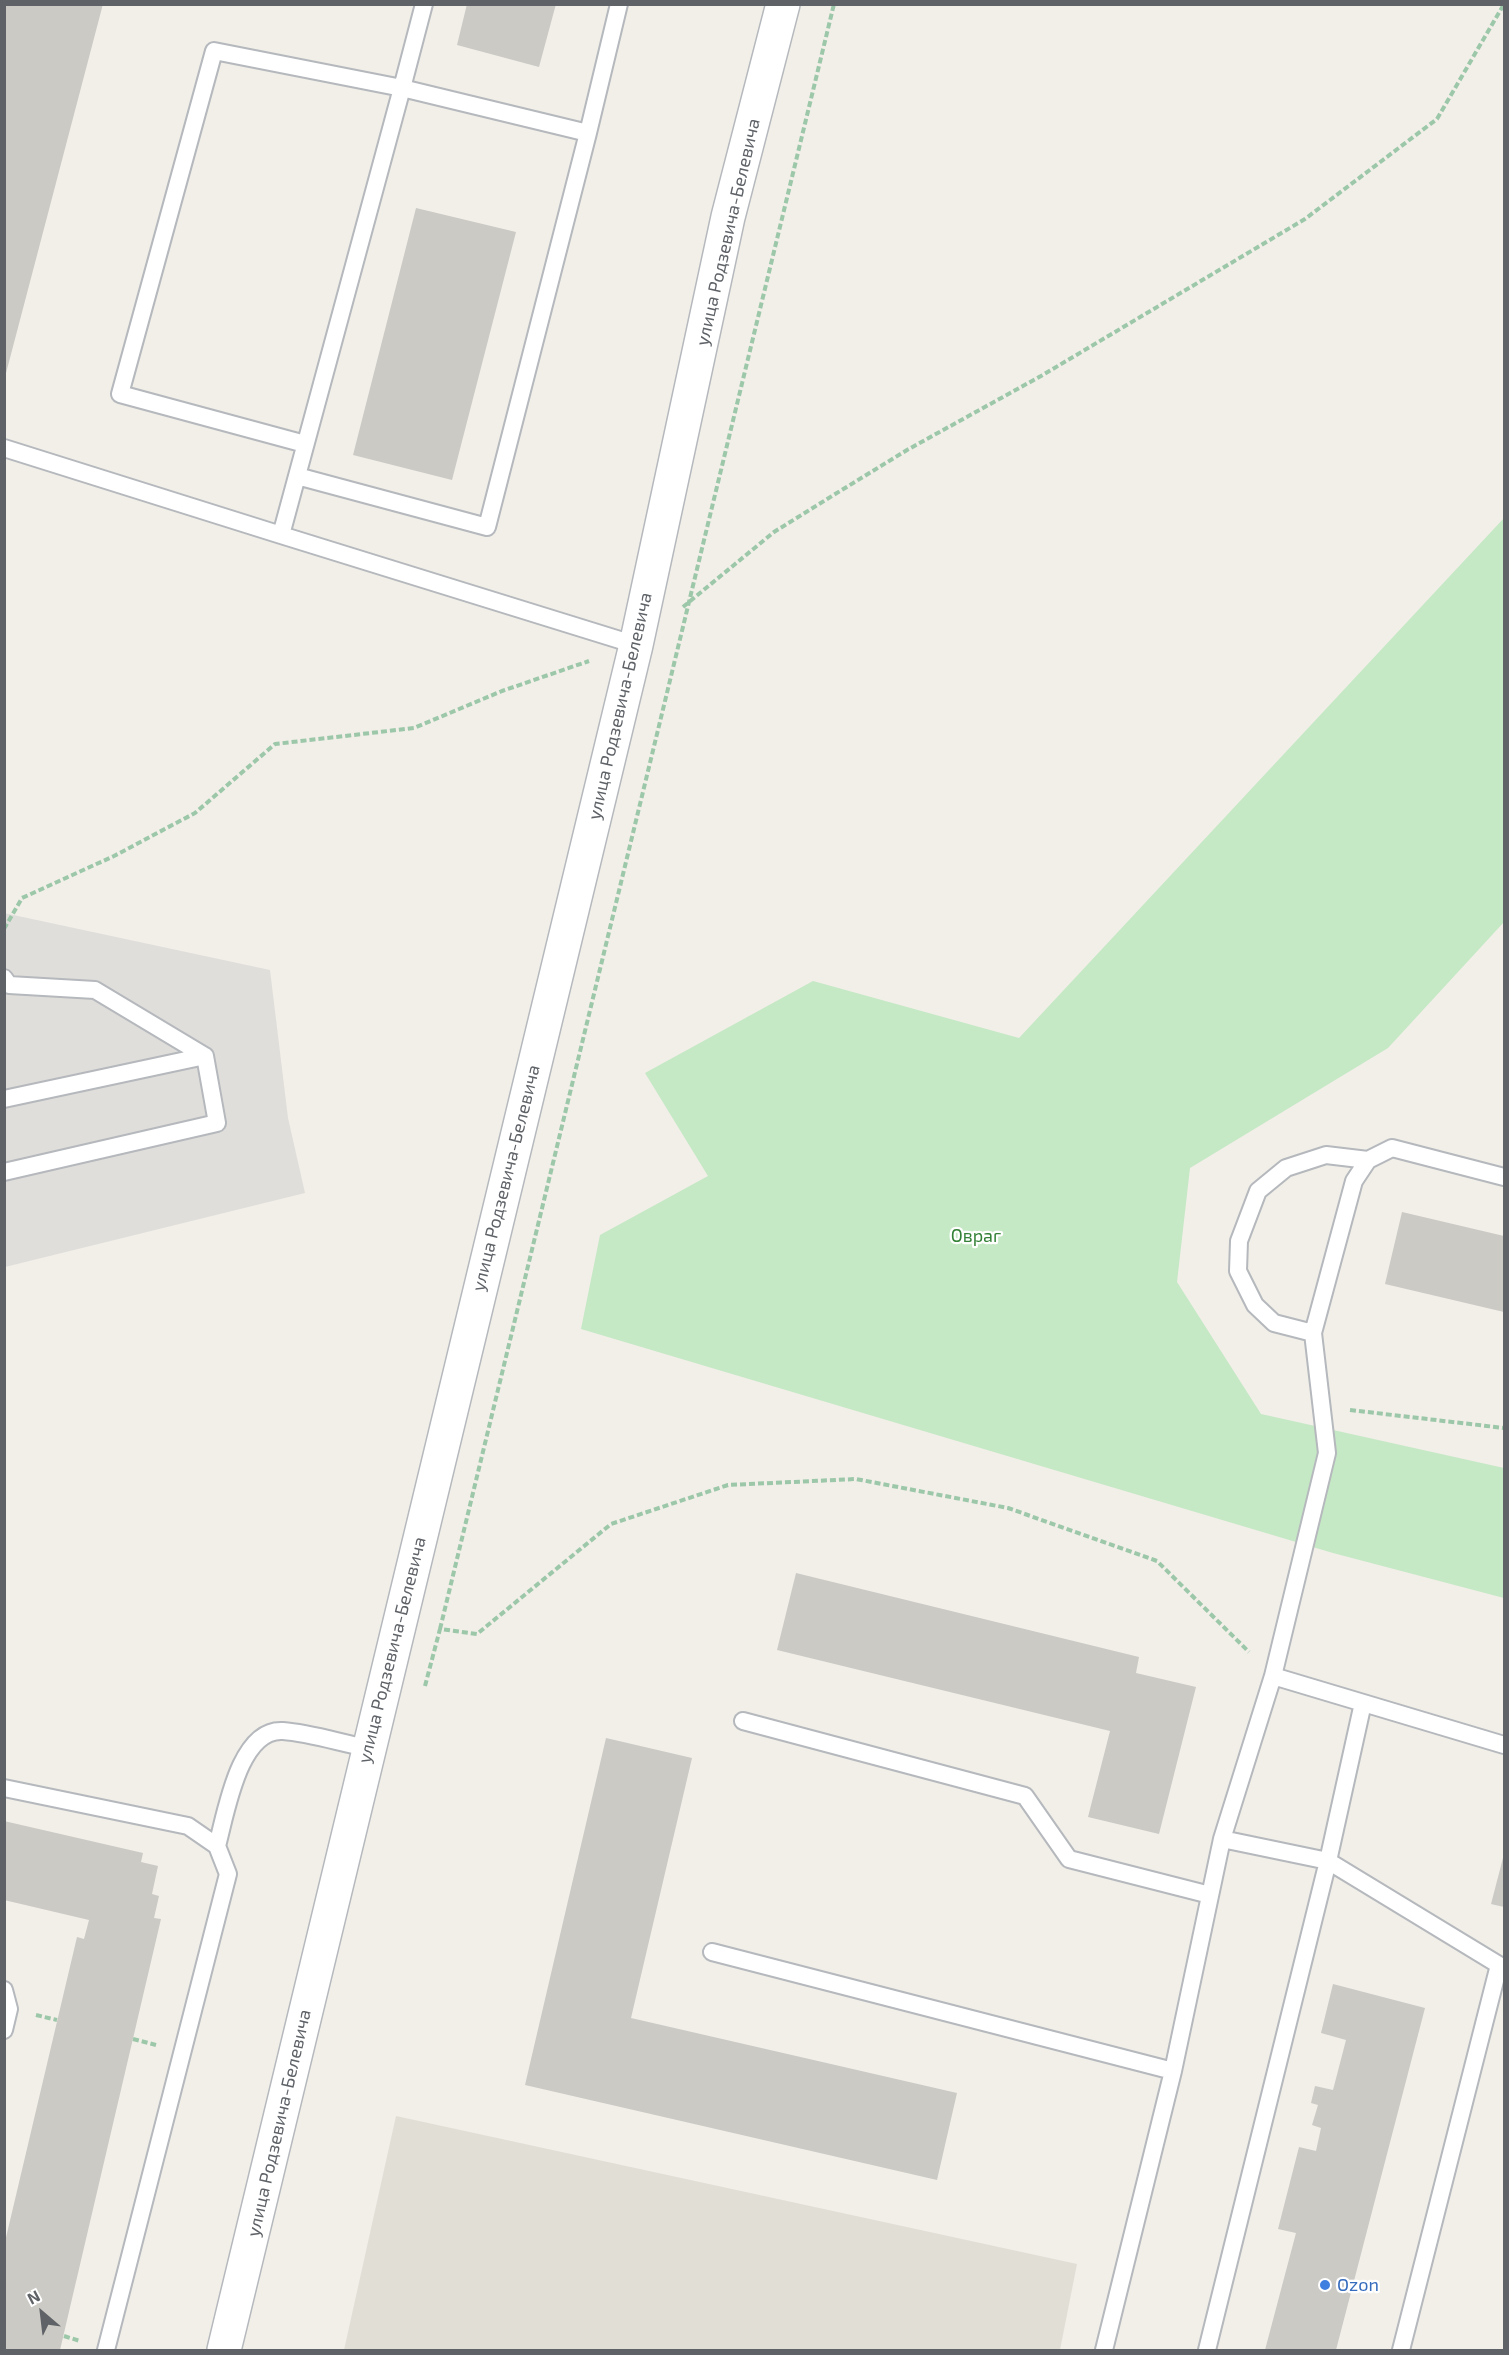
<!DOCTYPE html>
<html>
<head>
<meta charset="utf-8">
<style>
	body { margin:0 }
	#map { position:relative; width:1509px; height:2355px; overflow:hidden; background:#f1efe8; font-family:"Exo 2",sans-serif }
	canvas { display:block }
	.frame { position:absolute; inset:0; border:6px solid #5f6368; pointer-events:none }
	.north { position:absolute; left:12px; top:2283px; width:60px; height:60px; -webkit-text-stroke:4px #fff; paint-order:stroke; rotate:332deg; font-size:16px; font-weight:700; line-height:24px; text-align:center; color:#5f6368 }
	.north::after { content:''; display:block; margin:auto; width:21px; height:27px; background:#5f6368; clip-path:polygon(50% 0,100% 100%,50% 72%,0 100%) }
</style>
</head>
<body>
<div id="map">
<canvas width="1509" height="2355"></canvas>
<div class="frame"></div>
<div class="north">N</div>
</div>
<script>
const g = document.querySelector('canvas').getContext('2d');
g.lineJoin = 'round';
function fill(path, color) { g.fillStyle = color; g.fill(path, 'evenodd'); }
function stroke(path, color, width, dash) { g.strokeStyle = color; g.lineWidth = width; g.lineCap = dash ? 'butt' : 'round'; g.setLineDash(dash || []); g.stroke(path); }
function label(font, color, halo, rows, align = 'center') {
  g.font = font + ' "Exo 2",sans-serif'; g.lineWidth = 4.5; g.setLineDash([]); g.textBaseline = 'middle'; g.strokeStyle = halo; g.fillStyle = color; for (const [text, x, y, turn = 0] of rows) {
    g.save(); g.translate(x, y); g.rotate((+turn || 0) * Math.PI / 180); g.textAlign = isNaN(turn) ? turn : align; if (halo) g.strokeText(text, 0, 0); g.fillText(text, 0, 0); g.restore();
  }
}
const industrial = new Path2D(`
	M4,913L270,970L288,1118L305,1193L5,1267Z`);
const education = new Path2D(`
	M396,2116L1077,2264L1060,2350H344Z`);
const green = new Path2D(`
	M1504,518V922L1388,1048L1190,1168L1177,1282L1261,1414L1504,1468V1598L1333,1553L581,1329L600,1235L708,1176L645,1073L813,981L1019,1038Z`);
const building = new Path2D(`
	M4,4H103L5,377L4,376Z
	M467,4H556L539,67L457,45Z
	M416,208L516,232L452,480L353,455Z
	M1402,1212L1504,1236V1312L1385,1284Z
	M796,1573L1139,1657L1136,1673L1196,1687L1159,1834L1088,1817L1110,1731L777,1650Z
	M606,1738L692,1758L631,2018L957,2093L937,2180L525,2085Z
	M4,1821L143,1853L141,1862L158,1866L152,1894L159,1896L154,1918L161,1919L60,2350H4V2246L77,1937L84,1939L89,1920L4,1900Z
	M1504,1854V1907L1491,1904Z
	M1333,1984L1425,2008L1336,2350H1265L1296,2233L1278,2229L1299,2147L1316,2151L1321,2128L1312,2125L1318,2105L1311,2103L1315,2086L1333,2090L1346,2040L1321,2033Z`);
const path = new Path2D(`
	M683,607L774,532L832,496L907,450L1041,376L1305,219L1437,119L1504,4
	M4,929L22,898L114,856L195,813L275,744L414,728L502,691L589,661
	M1350,1410L1504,1428
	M440,1629L834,4
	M425,1686L440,1629L477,1634L611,1524L728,1485L856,1479L1008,1508L1157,1561L1249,1652
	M36,2015L57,2020
	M133,2039L156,2045
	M64,2336L80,2341`);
const lane = new Path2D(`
	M424,4L402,88L588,133L619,4
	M305,444L120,394L214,51L402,88L281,535L636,645
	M4,448L281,535
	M297,476L487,527L588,133
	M4,978L9,985L95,990L205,1056L217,1123L4,1172
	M4,1099L205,1056
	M1313,1333L1274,1323L1255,1305L1238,1271L1239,1241L1258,1191L1286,1168L1326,1155L1368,1160
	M1273,1676L1504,1745
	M1363,1703L1328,1861L1499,1965L1401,2350
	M743,1721L1025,1796L1069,1859L1210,1895
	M4,1788L188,1826L217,1846L228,1874L106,2350
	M217,1846C226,1813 239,1728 283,1731C310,1733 341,1743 368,1748
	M712,1952L1173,2071
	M4,1990L9,2009L4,2030
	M1104,2350L1173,2071L1222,1839L1273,1676L1327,1453L1313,1333L1354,1181L1368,1160L1392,1148L1504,1177
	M1207,2350L1328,1861L1222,1839`);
const street = new Path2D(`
	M224,2350L636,645L728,217L783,4`);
const markers = [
	[1325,2285,6,"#3f7fe0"]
];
const streetNames = [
	["улица Родзевича-Белевича",728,232,-77],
	["улица Родзевича-Белевича",620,706,-77],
	["улица Родзевича-Белевича",506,1178,-76],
	["улица Родзевича-Белевича",392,1650,-76],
	["улица Родзевича-Белевича",279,2123,-77]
];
const parkNames = [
	["Овраг",976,1236]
];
const shopNames = [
	["Ozon",1337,2285]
];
fill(industrial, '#e0deda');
fill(education, '#e1ded6');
fill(green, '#c5e8c5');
fill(building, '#cccac5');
stroke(lane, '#b5b8bc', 20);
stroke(street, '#b5b8bc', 36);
stroke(path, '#9cc7a9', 4, [6, 3]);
stroke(lane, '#fff', 16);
stroke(street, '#fff', 33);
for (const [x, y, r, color] of markers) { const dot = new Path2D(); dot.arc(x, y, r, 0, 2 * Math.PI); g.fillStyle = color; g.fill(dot); stroke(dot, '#fff', 2); }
label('18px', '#5f6368', '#fff', streetNames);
label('18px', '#348238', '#fff', parkNames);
label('18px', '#366cbe', '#fff', shopNames, 'left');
</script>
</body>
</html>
